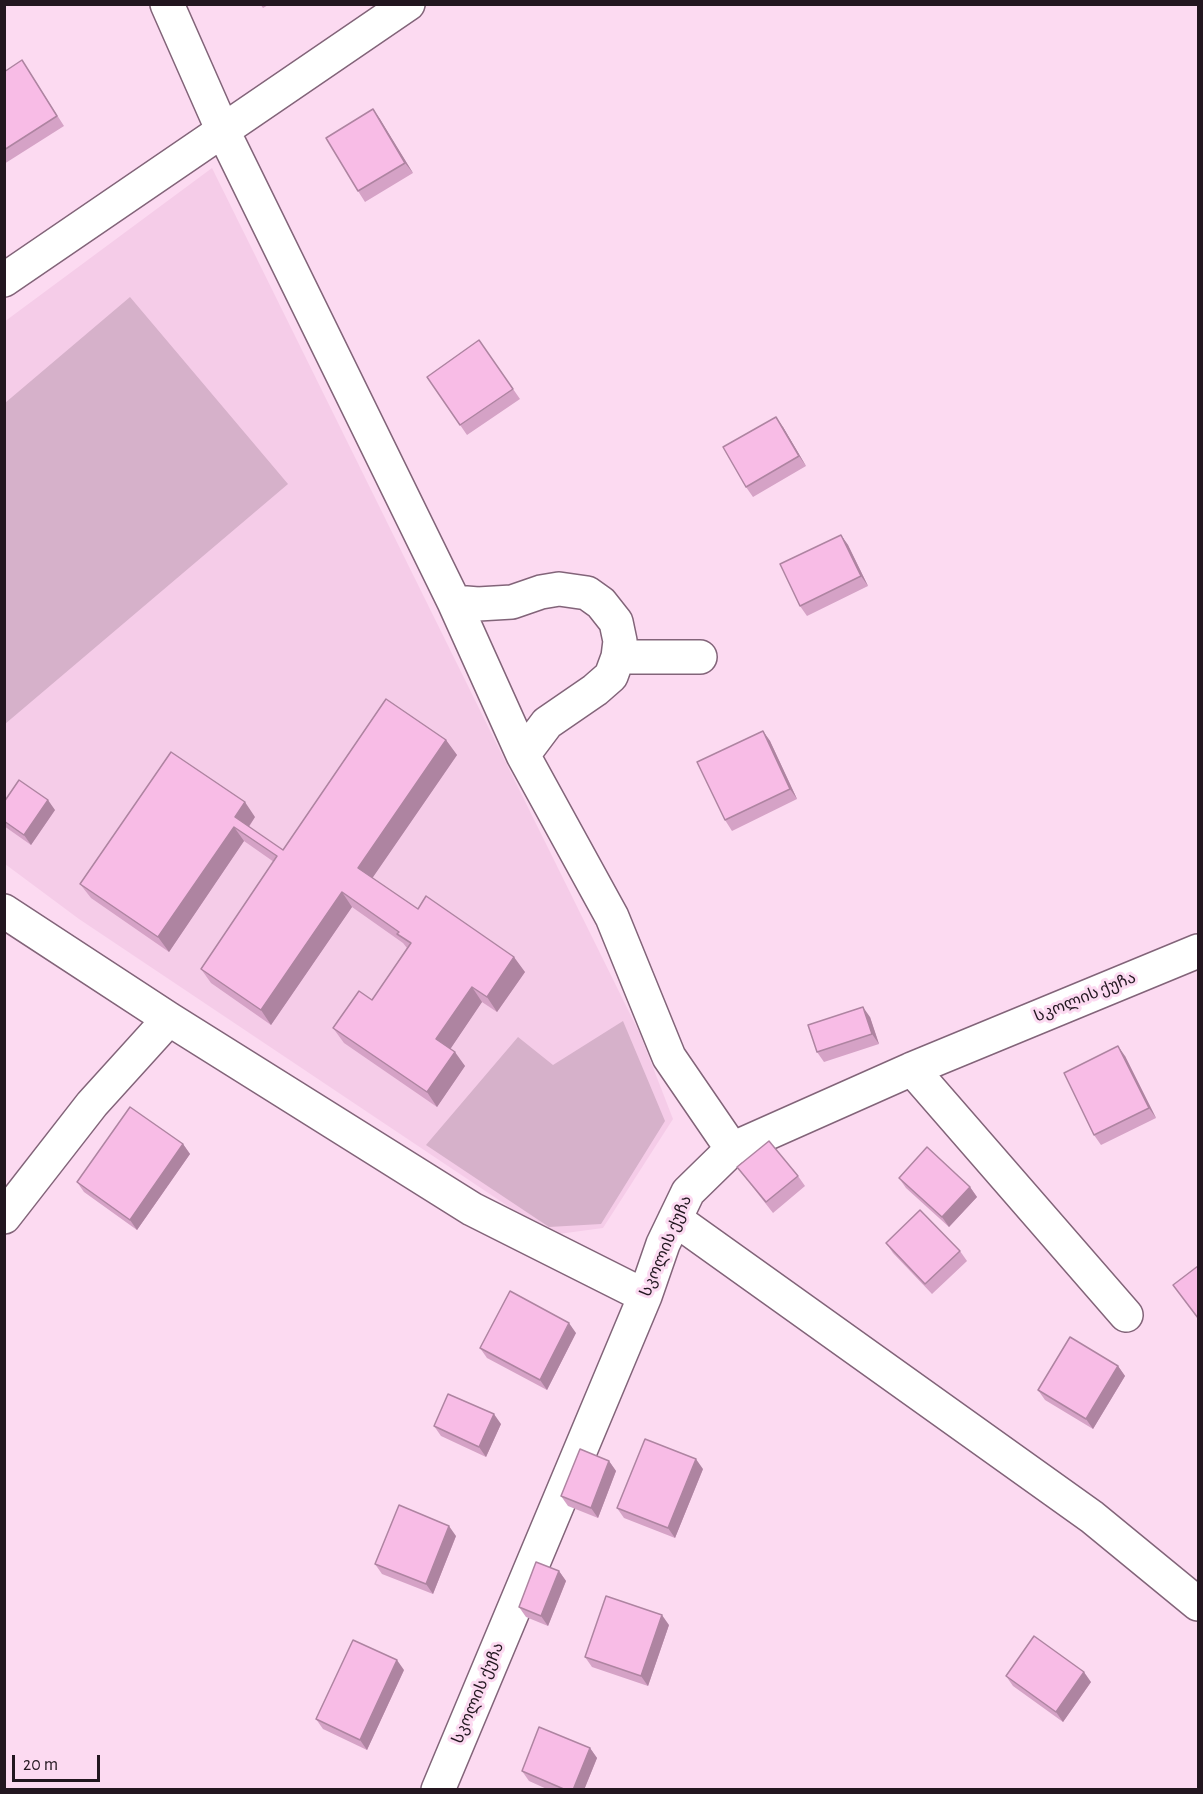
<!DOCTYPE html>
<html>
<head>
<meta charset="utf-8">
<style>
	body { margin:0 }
	#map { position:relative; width:1203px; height:1794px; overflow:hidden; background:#fcdaf1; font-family:"Alegreya Sans",sans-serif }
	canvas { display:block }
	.frame { position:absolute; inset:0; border:6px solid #22161f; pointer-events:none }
	.scale { position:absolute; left:12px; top:1755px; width:88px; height:27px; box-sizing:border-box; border:3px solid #22161f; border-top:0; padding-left:8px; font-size:18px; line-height:21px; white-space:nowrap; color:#22161f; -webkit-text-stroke:4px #fcdaf1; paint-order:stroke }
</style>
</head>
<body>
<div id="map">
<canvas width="1203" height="1794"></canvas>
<div class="frame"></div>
<div class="scale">20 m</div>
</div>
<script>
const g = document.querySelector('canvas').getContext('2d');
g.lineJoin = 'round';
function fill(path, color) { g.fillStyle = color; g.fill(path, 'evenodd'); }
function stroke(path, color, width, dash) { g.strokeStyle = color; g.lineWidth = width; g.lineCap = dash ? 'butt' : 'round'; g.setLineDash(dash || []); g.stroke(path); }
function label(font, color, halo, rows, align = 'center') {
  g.font = font + ' "Alegreya Sans","Noto Sans Georgian",sans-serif'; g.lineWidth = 6; g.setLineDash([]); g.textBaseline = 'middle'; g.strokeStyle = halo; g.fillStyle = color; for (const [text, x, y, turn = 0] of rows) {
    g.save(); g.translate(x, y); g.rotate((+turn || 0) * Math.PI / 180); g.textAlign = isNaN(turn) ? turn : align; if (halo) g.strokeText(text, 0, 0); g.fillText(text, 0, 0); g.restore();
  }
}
const built = new Path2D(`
	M212,168L640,1034L673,1119L603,1228L551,1235L79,919L5,864L4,322Z`);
const green = new Path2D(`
	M130,297L288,484L5,724V403Z
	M623,1021L665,1121L601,1224L549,1227L426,1145L518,1037L553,1065Z`);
const minor = new Path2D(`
	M167,4L223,131L454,602L523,755L612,917L669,1057L732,1149
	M4,280L408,4
	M454,602L478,604L512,602L541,592L559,589L587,593L601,603L616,622L620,641L618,657L611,676L595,690L547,723L523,755
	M618,657H700
	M4,911L169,1019L472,1209L645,1296
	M912,1069L1126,1315
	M4,1217L92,1104L169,1019
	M675,1219L1092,1517L1198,1604
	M438,1790L645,1296L663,1244L688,1192L732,1149L912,1069L1198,951`);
const wall = new Path2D(`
	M260,4H270L263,8Z
	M22,60L64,126L4,164V72Z
	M373,109L413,173L365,202L358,191Z
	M479,340L520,399L467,435L427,377Z
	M783,427L806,466L753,497L746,487Z
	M841,535L848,545L868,586L807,616L800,606Z
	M763,731L770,741L797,799L732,831L725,820Z
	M446,740L457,755L372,878L418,909L525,972L497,1012L482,1002L450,1049L465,1066L437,1107L344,1043L333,1028L372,1000L407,948L403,943L352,907L271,1025L211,983L201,969L274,862L244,841L169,952L91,898L80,884L255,817L249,827L283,850Z
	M4,802L55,810L31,845L4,826Z
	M870,1017L879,1044L824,1062L817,1052Z
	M1125,1056L1156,1118L1101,1145L1094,1135Z
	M183,1144L190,1154L137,1230L84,1192L77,1182Z
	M737,1167L798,1176L805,1186L773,1213Z
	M899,1178L970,1187L977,1197L949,1227L906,1188Z
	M886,1243L960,1251L967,1261L932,1294L893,1253Z
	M576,1333L547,1390L487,1358L480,1348Z
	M1118,1366L1125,1376L1093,1429L1045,1400L1038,1390Z
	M501,1424L486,1457L441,1436L434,1426Z
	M609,1461L616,1471L598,1518L568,1506L561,1496Z
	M703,1469L675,1538L624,1518L617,1508Z
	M456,1536L433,1594L382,1574L375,1564Z
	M559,1571L566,1581L548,1626L526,1617L519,1607Z
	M669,1625L648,1686L592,1667L585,1657Z
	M404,1670L367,1750L323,1729L316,1719Z
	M1006,1676L1091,1682L1063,1722L1013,1686Z
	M590,1748L597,1758L584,1790H549L529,1781L522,1771Z`);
const shadedWall = new Path2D(`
	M373,109L380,119L413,173L405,163Z
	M776,417L783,427L806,466L799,456Z
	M841,535L848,545L868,586L861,576Z
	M763,731L770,741L797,799L790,789Z
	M446,740L457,755L369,883L358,868Z
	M48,800L55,810L31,845L24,835Z
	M245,802L255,817L245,832L235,817Z
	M234,827L244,841L169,952L158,937Z
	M342,892L352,907L271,1025L261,1010Z
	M514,957L525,972L497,1012L487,997Z
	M472,987L482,1002L447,1054L436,1039Z
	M863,1007L870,1017L879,1044L872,1034Z
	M1118,1046L1125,1056L1156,1118L1149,1108Z
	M455,1052L465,1066L437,1107L427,1092Z
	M183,1144L190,1154L137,1230L130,1220Z
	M970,1187L977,1197L949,1227L942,1217Z
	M569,1323L576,1333L547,1390L540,1380Z
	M1118,1366L1125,1376L1093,1429L1086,1419Z
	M494,1414L501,1424L486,1457L479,1447Z
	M696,1459L703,1469L675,1538L668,1528Z
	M609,1461L616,1471L598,1518L591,1508Z
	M449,1526L456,1536L433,1594L426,1584Z
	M559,1571L566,1581L548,1626L541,1616Z
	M662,1615L669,1625L648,1686L641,1676Z
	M397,1660L404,1670L367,1750L360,1740Z
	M1084,1672L1091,1682L1063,1722L1056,1712Z
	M590,1748L597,1758L584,1790H573Z`);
const building = new Path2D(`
	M22,60L57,116L4,150V72Z
	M373,109L405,163L358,191L326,138Z
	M479,340L513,389L460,425L427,377Z
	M776,417L799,456L746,487L723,447Z
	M841,535L861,576L800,606L780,564Z
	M386,699L446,740L358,868L418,909L426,896L514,957L487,997L472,987L436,1039L455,1052L427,1092L333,1028L359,991L372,1000L411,943L397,934L399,932L342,892L261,1010L201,969L277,856L234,827L158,937L80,884L171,752L245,802L235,817L283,850Z
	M763,731L790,789L725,820L697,762Z
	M19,780L48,800L24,835L4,821V802Z
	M863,1007L872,1034L817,1052L808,1025Z
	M1118,1046L1149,1108L1094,1135L1064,1073Z
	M130,1107L183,1144L130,1220L77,1182Z
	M769,1141L798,1176L766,1202L737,1167Z
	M927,1147L970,1187L942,1217L899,1178Z
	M920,1210L960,1251L925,1284L886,1243Z
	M1198,1266V1318L1173,1285Z
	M510,1291L569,1323L540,1380L480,1348Z
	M1070,1337L1118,1366L1086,1419L1038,1390Z
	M448,1394L494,1414L479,1447L434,1426Z
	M645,1439L696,1459L668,1528L617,1508Z
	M580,1449L609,1461L591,1508L561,1496Z
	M399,1505L449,1526L426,1584L375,1564Z
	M536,1562L559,1571L541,1616L519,1607Z
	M606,1596L662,1615L641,1676L585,1657Z
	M1034,1636L1084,1672L1056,1712L1006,1676Z
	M353,1640L397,1660L360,1740L316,1719Z
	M539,1727L590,1748L573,1790H566L522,1771Z`);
const streetNames = [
	["სკოლის ქუჩა",1085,997,-22],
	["სკოლის ქუჩა",666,1246,-67],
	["სკოლის ქუჩა",478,1693,-67]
];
fill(built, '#f5cce8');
fill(green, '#d6b1ca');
stroke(minor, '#826479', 36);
stroke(minor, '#fff', 33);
fill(wall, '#d5a2c6');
fill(shadedWall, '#ae84a1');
fill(building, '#f8bce6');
stroke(building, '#ae84a1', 1.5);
label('16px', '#22161f', '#fcdaf1', streetNames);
</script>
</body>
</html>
